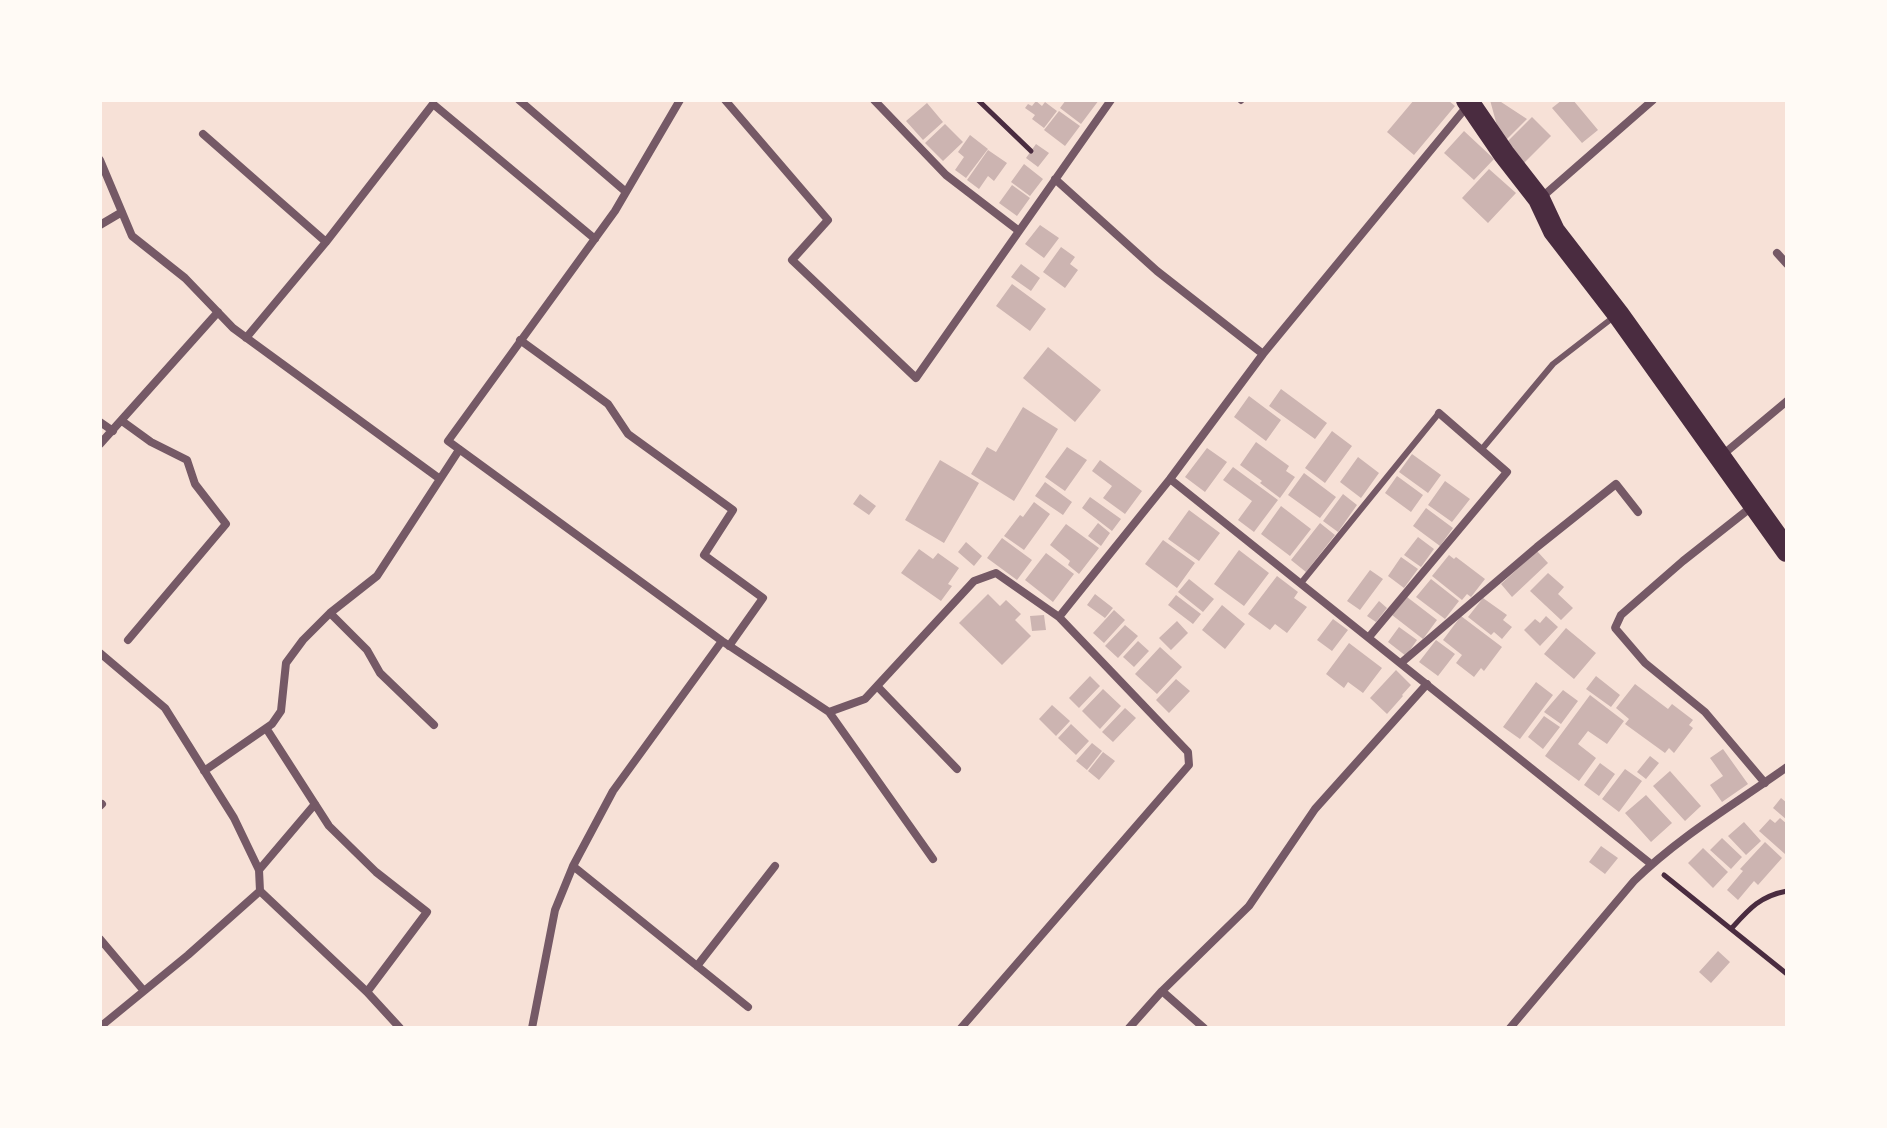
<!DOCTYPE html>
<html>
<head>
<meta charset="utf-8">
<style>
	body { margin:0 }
	#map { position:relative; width:1887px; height:1128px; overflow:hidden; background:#f7e1d7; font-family:Overpass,sans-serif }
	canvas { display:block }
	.frame { position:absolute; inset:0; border:102px solid #fffaf5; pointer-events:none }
</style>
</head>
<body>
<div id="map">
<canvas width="1887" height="1128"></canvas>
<div class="frame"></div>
</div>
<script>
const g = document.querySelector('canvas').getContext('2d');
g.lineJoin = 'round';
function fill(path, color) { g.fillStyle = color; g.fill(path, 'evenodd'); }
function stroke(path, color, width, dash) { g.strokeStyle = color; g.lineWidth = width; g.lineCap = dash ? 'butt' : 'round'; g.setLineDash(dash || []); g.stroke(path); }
const building = new Path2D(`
	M1066,100H1099L1081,124L1060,108Z
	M1414,100H1448L1455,106L1414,155L1387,132Z
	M1490,100H1498L1527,119L1502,144Z
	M1562,100H1573L1598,130L1582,143L1552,108Z
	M1036,101L1042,106L1045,102L1057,111L1044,128L1032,119L1035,115L1025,108L1028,104L1032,106Z
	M927,103L943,122L923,140L906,121Z
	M1059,111L1080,126L1065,146L1044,130Z
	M1532,117L1551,136L1523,164L1504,145Z
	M945,124L963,142L943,161L925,143Z
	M1464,131L1494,159L1474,180L1444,153Z
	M970,135L988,149L966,178L955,170L964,157L958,152Z
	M1036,144L1049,153L1038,167L1026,158Z
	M988,150L1007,163L994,181L988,176L979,189L967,180Z
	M1024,164L1043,179L1030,196L1011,182Z
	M1489,169L1516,193L1488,223L1462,198Z
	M1012,185L1030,198L1017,216L999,203Z
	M1040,225L1059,238L1044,258L1025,244Z
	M1061,247L1075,257L1070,264L1078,270L1065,288L1043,272Z
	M1021,264L1040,278L1031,291L1011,277Z
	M1012,284L1046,309L1030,331L996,306Z
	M1048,347L1101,390L1075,422L1023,378Z
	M1281,389L1327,423L1315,439L1269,406Z
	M1249,396L1281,420L1266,441L1234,417Z
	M1023,407L1058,429L1014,501L971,474L987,447L996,452Z
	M1332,431L1352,446L1325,483L1305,468Z
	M1256,442L1289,466L1286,471L1295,477L1280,498L1260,483L1262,481L1240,465Z
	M1067,447L1087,460L1065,491L1045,477Z
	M1207,448L1227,462L1205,492L1185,477Z
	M1412,454L1441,475L1428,493L1399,472Z
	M1358,457L1379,473L1361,498L1340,482Z
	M940,460L979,483L944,543L905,520Z
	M1100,460L1142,491L1125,514L1103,498L1112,486L1092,471Z
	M1233,467L1278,500L1254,532L1238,520L1252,501L1223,480Z
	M1304,473L1336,497L1320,518L1288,495Z
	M1397,476L1423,495L1411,512L1385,493Z
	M1445,481L1470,499L1452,522L1428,505Z
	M1045,482L1072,502L1063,515L1035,496Z
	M860,494L876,506L869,515L853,504Z
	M1343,494L1357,505L1338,532L1323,521Z
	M1090,497L1121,519L1112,531L1082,508Z
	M1034,502L1050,514L1024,550L1004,536L1020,515L1023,517Z
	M1281,506L1311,529L1290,556L1261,534Z
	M1426,508L1453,528L1440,546L1413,526Z
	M1189,510L1220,533L1199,561L1168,539Z
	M1098,523L1110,533L1101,546L1088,536Z
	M1320,523L1335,535L1306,572L1291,560Z
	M1066,524L1099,548L1079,574L1068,565L1070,561L1050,545Z
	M1418,537L1434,549L1421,567L1404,555Z
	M1002,538L1032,560L1017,580L987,558Z
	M1163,540L1195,563L1177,588L1145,564Z
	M966,542L982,556L974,566L958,552Z
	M919,549L933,559L938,553L959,568L948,584L952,586L941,601L901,573Z
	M1239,550L1269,573L1244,606L1214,584Z
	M1537,551L1548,563L1512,597L1501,584Z
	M1046,553L1074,574L1053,602L1025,580Z
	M1449,555L1454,559L1456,557L1485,579L1471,597L1467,594L1462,600L1432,576Z
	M1401,557L1418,569L1404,588L1388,576Z
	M1370,570L1383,579L1360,610L1347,601Z
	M1548,573L1564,587L1558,594L1573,608L1561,620L1530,591Z
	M1277,576L1298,592L1294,598L1307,607L1287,633L1275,624L1270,630L1248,614Z
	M1189,579L1214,599L1203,612L1178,592Z
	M1431,579L1459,601L1445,619L1416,597Z
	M988,594L1000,606L1006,600L1021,614L1015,620L1031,636L1002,665L959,623Z
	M1095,594L1113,608L1105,618L1087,605Z
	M1176,595L1201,614L1193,624L1168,605Z
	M1407,597L1437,620L1423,639L1392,615Z
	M1483,598L1507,615L1503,620L1512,627L1502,639L1494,632L1491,635L1468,617Z
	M1379,601L1387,608L1376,622L1367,616Z
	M1222,605L1245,624L1225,649L1202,630Z
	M1114,610L1125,620L1104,643L1093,633Z
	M1044,615L1046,630L1032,631L1030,616Z
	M1461,616L1502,647L1484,671L1481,668L1474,677L1456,663L1462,655L1443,640Z
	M1546,616L1558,627L1540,646L1524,630L1535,619L1540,623Z
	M1333,619L1348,630L1332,651L1317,640Z
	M1177,621L1188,633L1171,650L1159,638Z
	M1125,625L1138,636L1118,658L1105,646Z
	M1399,627L1417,640L1406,656L1388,642Z
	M1566,628L1596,653L1574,679L1544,654Z
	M1436,640L1455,654L1438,676L1419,662Z
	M1138,641L1149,651L1134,667L1123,657Z
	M1349,643L1382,668L1363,693L1348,682L1344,688L1326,674Z
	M1160,647L1182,667L1157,694L1135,674Z
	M1396,670L1411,685L1402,695L1403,696L1387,714L1370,698Z
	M1090,676L1100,686L1079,708L1069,698Z
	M1596,676L1620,695L1611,707L1586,689Z
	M1176,679L1190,691L1169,713L1156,700Z
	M1536,682L1553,695L1520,739L1503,727Z
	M1635,684L1668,709L1672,704L1693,720L1689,725L1693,728L1674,753L1669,748L1665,753L1625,724L1629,719L1616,708Z
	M1103,689L1121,706L1100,729L1082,711Z
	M1563,690L1578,701L1561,724L1544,712Z
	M1590,695L1624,721L1607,744L1588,731L1578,744L1596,758L1579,781L1545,756Z
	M1052,705L1070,721L1056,736L1039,719Z
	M1125,708L1136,718L1113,742L1102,732Z
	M1544,716L1560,727L1543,749L1528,737Z
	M1071,724L1089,741L1076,755L1058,738Z
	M1092,743L1102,751L1087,770L1076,761Z
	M1723,749L1748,784L1722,802L1710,785L1723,776L1710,758Z
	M1103,752L1115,761L1099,780L1088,771Z
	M1650,756L1659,763L1646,779L1637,772Z
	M1600,763L1615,774L1599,796L1584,785Z
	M1625,769L1642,781L1619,812L1602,799Z
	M1670,771L1701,806L1685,821L1653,786Z
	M1646,795L1672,823L1651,842L1625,813Z
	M1781,798L1787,803V820L1773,808Z
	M1780,818L1787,824V852L1785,854L1759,831L1770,819L1775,823Z
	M1744,822L1761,841L1746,855L1728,836Z
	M1722,838L1742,857L1731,869L1710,850Z
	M1765,842L1782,858L1758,885L1754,881L1738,900L1727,890L1743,871L1740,869Z
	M1601,846L1618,858L1605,874L1589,862Z
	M1703,848L1728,872L1713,888L1688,863Z
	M1718,951L1730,962L1711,983L1699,972Z`);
const path = new Path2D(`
	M978,100L1031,151
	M1664,875L1731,929C1749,909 1760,896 1787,891
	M1731,929L1787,974`);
const service = new Path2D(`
	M1240,100L1241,101
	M1482,449L1553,364L1615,316
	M1301,583L1439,413`);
const minor = new Path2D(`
	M519,100L626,192
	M680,100L615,211L448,441L722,641L829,712L865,699L974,581L996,573L1059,617L1188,752L1189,765L961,1028
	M725,100L828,220L792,260L916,378L1111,100
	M874,100L946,175L1019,231
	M203,134L326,242
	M100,160L132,236L185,278L233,328L440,479
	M1055,179L1157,271L1263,354
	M1542,197L1653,100
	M100,225L122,212
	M1777,253L1787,264
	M246,338L326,242L433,104L595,239
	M520,340L608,404L628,434L733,510L704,555L763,598L729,646
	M122,421L151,442L187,460L195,484L226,524L128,640
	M100,422L113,431
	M100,444L218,312
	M1720,457L1787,401
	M1170,479L1651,864
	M1754,505L1683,561L1621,615L1615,628L1645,663L1705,712L1765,783
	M330,613L367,650L380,673L434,725
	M1059,617L1170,479L1263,354L1468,105
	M1369,637L1507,472L1439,413
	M100,653L165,708L234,818L259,870L260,891
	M1401,663L1537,547L1616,484L1638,512
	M877,686L957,769
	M829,712L933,859
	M266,728L329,826L376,872L427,912L367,992
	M204,771L272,724L281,711L286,663L303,640L330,613L377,576L459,450
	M100,806L102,804
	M573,866L748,1007
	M259,870L315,804
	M100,939L144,991
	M697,966L775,866
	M100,1027L188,955L260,891L367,992L400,1028
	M532,1028L555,910L573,866L613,791L722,641
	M1129,1028L1162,991
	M1204,1028L1162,991L1249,906L1315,809L1427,684
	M1510,1028L1634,881C1680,836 1735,804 1787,767`);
const trunk = new Path2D(`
	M1467,100L1504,154L1539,199L1554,231L1618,314L1787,551`);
fill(building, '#ccb4b1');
stroke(path, '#4a2c40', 5);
stroke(service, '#755966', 6);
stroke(minor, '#755966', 8);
stroke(trunk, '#4a2c40', 22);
</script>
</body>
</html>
